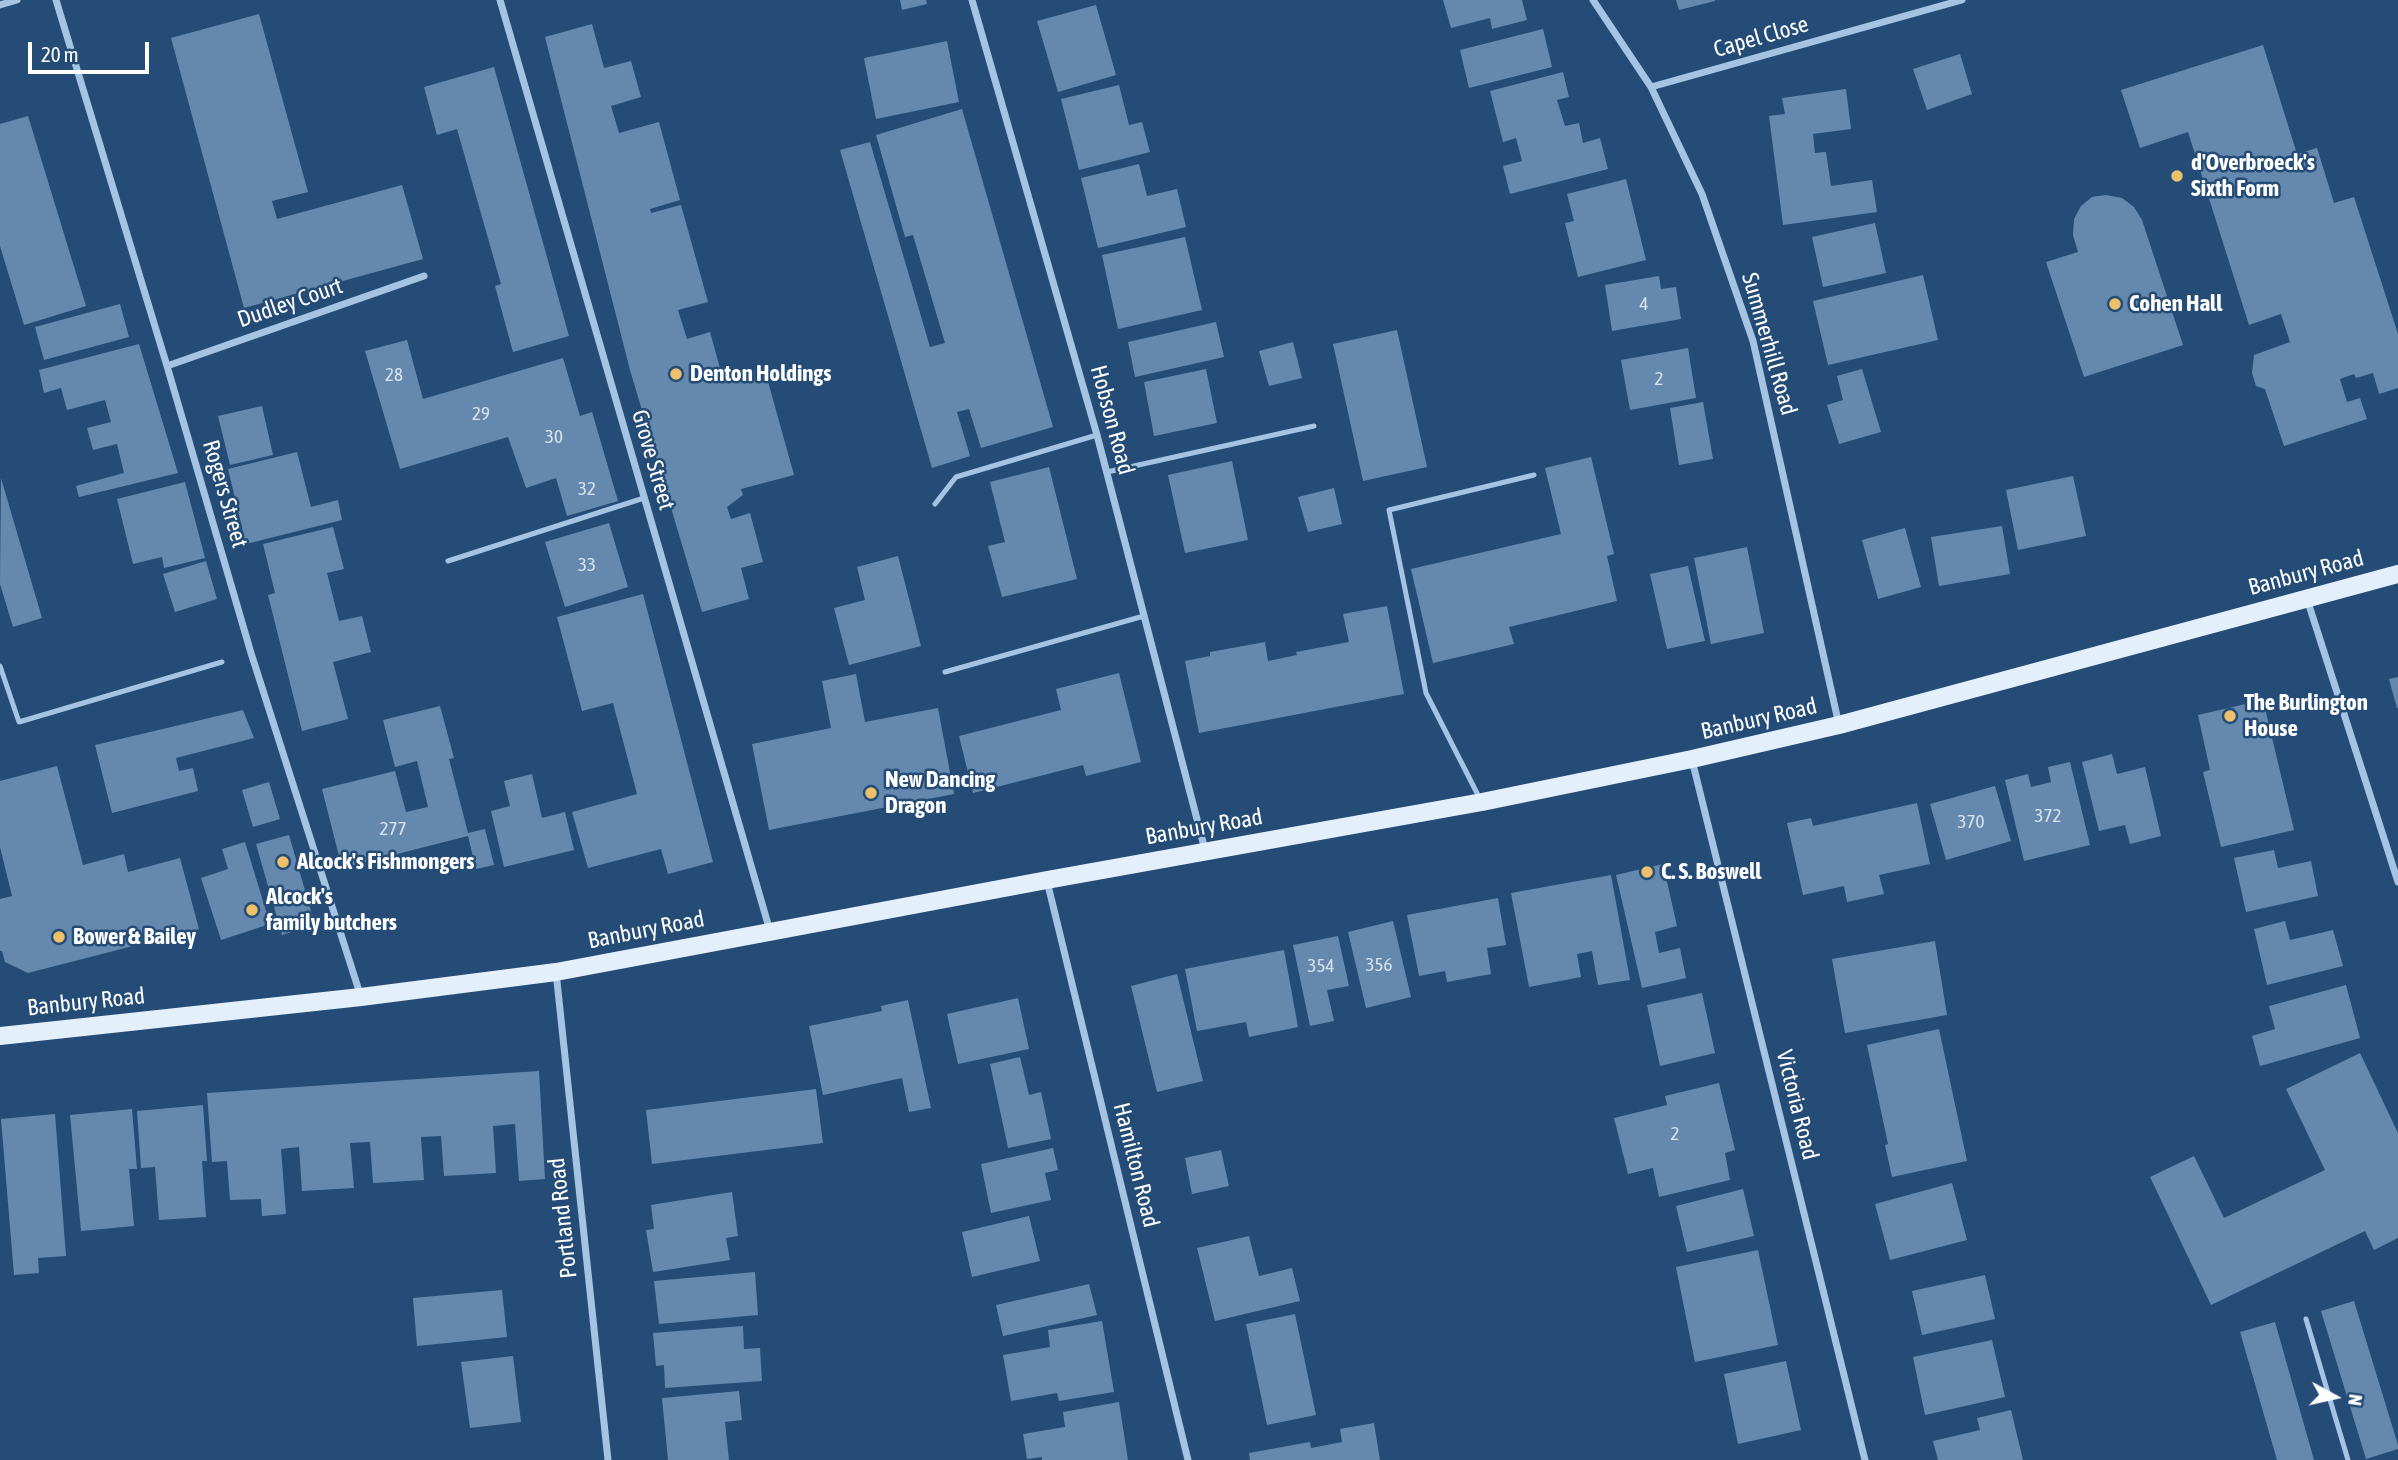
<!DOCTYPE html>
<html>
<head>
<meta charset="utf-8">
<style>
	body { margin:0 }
	#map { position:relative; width:2398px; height:1460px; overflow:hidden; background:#244c77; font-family:"Asap Condensed",sans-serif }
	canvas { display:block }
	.north { position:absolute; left:2300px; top:1362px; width:70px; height:70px; -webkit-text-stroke:5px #244c77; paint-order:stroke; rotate:98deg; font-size:19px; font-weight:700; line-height:28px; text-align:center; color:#fff }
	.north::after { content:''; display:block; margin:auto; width:24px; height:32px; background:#fff; clip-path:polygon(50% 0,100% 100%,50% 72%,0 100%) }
	.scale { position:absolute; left:28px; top:42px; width:121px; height:32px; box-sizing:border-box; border:4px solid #fff; border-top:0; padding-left:9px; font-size:21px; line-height:24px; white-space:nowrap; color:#fff; -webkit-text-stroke:5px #244c77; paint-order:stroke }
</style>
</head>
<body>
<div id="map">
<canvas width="2398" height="1460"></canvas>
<div class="north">N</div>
<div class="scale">20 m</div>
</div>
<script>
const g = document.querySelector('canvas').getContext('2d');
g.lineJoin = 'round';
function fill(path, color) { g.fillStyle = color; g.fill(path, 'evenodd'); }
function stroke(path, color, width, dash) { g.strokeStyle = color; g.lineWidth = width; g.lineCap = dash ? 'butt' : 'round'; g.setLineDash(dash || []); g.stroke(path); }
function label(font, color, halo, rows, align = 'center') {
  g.font = font + ' "Asap Condensed",sans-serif'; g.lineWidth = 5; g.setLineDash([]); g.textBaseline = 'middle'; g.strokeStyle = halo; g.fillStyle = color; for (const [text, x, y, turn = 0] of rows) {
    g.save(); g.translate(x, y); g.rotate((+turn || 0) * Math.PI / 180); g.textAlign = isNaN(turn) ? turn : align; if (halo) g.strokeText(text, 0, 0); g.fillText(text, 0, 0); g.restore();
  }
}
const building = new Path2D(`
	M900,0H926L927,4L902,10Z
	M1443,0H1522L1527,20L1492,29L1490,18L1451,28Z
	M1676,0H1715V1L1679,10Z
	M1096,5L1116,75L1058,92L1037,21Z
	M259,14L308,192L272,201L277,219L402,185L423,259L244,308L171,38Z
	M592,24L604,68L631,61L641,97L611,106L619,133L659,122L680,200L650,209L651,213L681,205L708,302L678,310L687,339L710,332L723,379L764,367L794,475L741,489L743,495L727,507L731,519L750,513L763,562L741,568L749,599L702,612L630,370L545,37Z
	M1543,29L1552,67L1469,88L1460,50Z
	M947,41L959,102L876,119L864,58Z
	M2263,45L2297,154L2317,148L2334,203L2354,197L2398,334V388L2379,394L2373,373L2356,378L2354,374L2340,379L2347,402L2360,398L2367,419L2284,446L2265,389L2256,386L2252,373L2254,355L2290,342L2281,314L2249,325L2188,132L2140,148L2121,90Z
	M1960,54L1972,94L1927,110L1913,69Z
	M494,67L569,336L513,352L495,286L501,284L457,129L437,135L424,87Z
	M1563,72L1569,97L1557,100L1565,126L1579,123L1583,143L1600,138L1608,169L1510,194L1503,166L1522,161L1516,138L1503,142L1490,91Z
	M1119,85L1129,125L1142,122L1150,152L1079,170L1061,99Z
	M1846,89L1851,129L1813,134L1815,153L1826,152L1831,186L1872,180L1877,212L1783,225L1769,116L1785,114L1782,98Z
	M962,109L1053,427L981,448L969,409L957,412L970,456L932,468L840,150L870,142L930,347L945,343L913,235L905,237L876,135Z
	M28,116L86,306L24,325L0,246V124Z
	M1139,164L1147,196L1177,189L1186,227L1098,248L1081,178Z
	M1626,179L1646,260L1578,277L1565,223L1574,221L1567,194Z
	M2106,195L2122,198L2134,207L2142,220L2183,345L2084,377L2046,262L2078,252L2073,235L2074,219L2081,206L2092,197Z
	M1875,223L1886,273L1823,287L1812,237Z
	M1185,237L1202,310L1118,329L1102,255Z
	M1923,275L1938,340L1828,365L1813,301Z
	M1659,276L1661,289L1676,287L1681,319L1612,331L1605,285Z
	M120,304L129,337L44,360L35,327Z
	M1216,322L1224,357L1135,377L1128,342Z
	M1397,330L1427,467L1363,481L1333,344Z
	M407,340L423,399L563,358L580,416L592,412L618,501L567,516L556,478L526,488L508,437L400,469L365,351Z
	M1293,342L1302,378L1269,386L1259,351Z
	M139,344L178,473L79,497L76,486L124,473L117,444L93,450L87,428L111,422L105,400L67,410L61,388L44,393L39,370Z
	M1688,348L1696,398L1630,410L1621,360Z
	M1206,369L1217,423L1154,436L1144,382Z
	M1862,369L1881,432L1839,444L1827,405L1843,400L1837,376Z
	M1703,402L1713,459L1679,465L1670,408Z
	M262,406L273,455L230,465L218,416Z
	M297,452L311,507L338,500L342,520L246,544L228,469Z
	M1591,457L1614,554L1607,556L1617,601L1509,627L1514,644L1433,663L1411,569L1561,534L1545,468Z
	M1232,461L1248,540L1185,553L1168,475Z
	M1049,467L1077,579L1002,597L988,546L1005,542L990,482Z
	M2073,476L2086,536L2018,550L2006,490Z
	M1,478L42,618L13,627L0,584Z
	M185,482L205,558L164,568L162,557L133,564L117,499Z
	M1334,488L1342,524L1308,532L1298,497Z
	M609,523L628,587L565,607L545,542Z
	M2002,526L2010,574L1939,586L1931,537Z
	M333,527L344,569L327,573L339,621L362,616L371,652L333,662L348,719L302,731L268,595L275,593L263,544Z
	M1905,528L1921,587L1878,599L1862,540Z
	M1747,547L1764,633L1711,644L1694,558Z
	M898,556L921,646L849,665L834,608L865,600L857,567Z
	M206,561L217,599L175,612L163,574Z
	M1688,566L1705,641L1667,649L1650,574Z
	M643,594L713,862L668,874L661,849L588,868L572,812L637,794L613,703L582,711L557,617Z
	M1387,606L1404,694L1199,733L1185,661L1210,656V652L1265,642L1268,661L1297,655L1296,652L1349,642L1343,614Z
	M1119,673L1141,762L1086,776L1083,765L973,793L959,736L1061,710L1056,689Z
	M856,674L865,722L938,708L954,794L769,830L752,744L831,728L822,681Z
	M2398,677V708H2397L2389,679Z
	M2263,700L2294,830L2221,847L2203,772L2210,770L2198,715Z
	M440,706L454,758L449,759L468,833L485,829L494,865L476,869L468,836L342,868L322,789L395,771L406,812L428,807L417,761L395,767L383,720Z
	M243,710L254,738L176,758L179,771L193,768L198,791L112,813L95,745Z
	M2112,754L2117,774L2145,767L2161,836L2130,844L2125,825L2099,831L2082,762Z
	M2070,762L2090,845L2024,861L2005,780L2028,774L2031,787L2051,782L2048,767Z
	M57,766L83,865L124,854L128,872L180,858L199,929L28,973L5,962L2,951H0V899L12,896L0,847V781Z
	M532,774L542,818L565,812L574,850L504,867L491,811L510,806L504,781Z
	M269,782L280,819L253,827L242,790Z
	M1995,786L2011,841L1946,860L1930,804Z
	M1917,803L1930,864L1879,875L1884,894L1847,902L1844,886L1803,895L1787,823L1811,818L1813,826Z
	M289,835L315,925L282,935L256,844Z
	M245,842L270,924L221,940L201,878L228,869L222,849Z
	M2274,850L2278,868L2311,861L2318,896L2246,912L2234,858Z
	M1663,864L1677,926L1655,932L1659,953L1680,948L1686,978L1642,988L1616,875Z
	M1611,875L1630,980L1598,985L1592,951L1577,954L1581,977L1529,987L1511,893Z
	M1498,898L1506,945L1487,948L1491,974L1447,982L1445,971L1419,976L1407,915Z
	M1393,921L1411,997L1366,1008L1348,932Z
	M2285,921L2290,940L2333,930L2343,966L2267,985L2254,929Z
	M1338,936L1349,986L1327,990L1334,1021L1310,1026L1293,945Z
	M1935,941L1947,1015L1845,1033L1832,959Z
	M1284,950L1298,1027L1249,1037L1246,1022L1197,1031L1185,969Z
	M1177,974L1203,1081L1157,1092L1131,986Z
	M2346,985L2360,1038L2260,1066L2252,1036L2275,1029L2269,1006Z
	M1702,993L1715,1053L1660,1066L1647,1005Z
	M1018,998L1029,1049L958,1064L947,1014Z
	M908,1000L931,1108L909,1112L902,1078L823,1095L809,1026L882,1011L881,1006Z
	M1939,1029L1967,1161L1892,1177L1885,1145L1888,1144L1867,1045Z
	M2360,1053L2398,1133V1238L2374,1250L2365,1231L2211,1305L2150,1177L2194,1156L2224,1218L2325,1170L2286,1089Z
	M1020,1057L1029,1095L1041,1092L1051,1139L1008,1148L990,1064Z
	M539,1071L545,1179L519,1181L515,1124L493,1126L496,1173L444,1176L441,1136L421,1137L424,1180L373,1183L370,1142L350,1143L354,1188L302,1191L299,1147L281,1149L286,1214L262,1216L261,1199L230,1200L227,1161L212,1162L207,1093Z
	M1719,1083L1735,1150L1725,1153L1730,1180L1659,1197L1653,1168L1628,1174L1614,1118L1667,1105L1665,1096Z
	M816,1089L823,1143L652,1164L646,1110Z
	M203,1105L207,1161H202L206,1217L159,1220L155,1167L141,1168L137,1111Z
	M132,1109L137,1169H129L134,1226L81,1231L70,1115Z
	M55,1114L66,1256L38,1258L39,1273L14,1275L1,1119Z
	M1053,1148L1058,1170L1045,1173L1051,1200L991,1213L981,1164Z
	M1221,1150L1229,1186L1192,1194L1185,1158Z
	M1952,1183L1967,1240L1890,1260L1875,1204Z
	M1743,1189L1754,1236L1687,1252L1676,1206Z
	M732,1192L738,1236L726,1238L730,1260L653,1272L646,1230L654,1229L651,1205Z
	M1029,1216L1040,1261L972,1277L962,1232Z
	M1249,1236L1259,1276L1292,1268L1300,1301L1215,1321L1197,1248Z
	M1758,1250L1778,1345L1695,1362L1676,1267Z
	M755,1272L758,1315L659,1324L654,1281Z
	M1985,1275L1995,1319L1922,1335L1912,1291Z
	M1089,1284L1097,1315L1003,1336L996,1305Z
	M502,1290L507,1337L417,1346L413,1298Z
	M2354,1301L2398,1445V1449L2366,1459L2321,1311Z
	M1295,1314L1316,1415L1267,1425L1246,1324Z
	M1102,1321L1114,1392L1059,1401L1057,1393L1011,1401L1003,1355L1050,1347L1048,1330Z
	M2275,1322L2314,1460H2277L2240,1332Z
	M743,1326L744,1349L760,1348L762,1381L665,1388L664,1365L656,1366L653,1333Z
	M1992,1340L2005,1397L1925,1415L1913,1357Z
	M513,1356L521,1422L470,1428L461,1362Z
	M1786,1361L1801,1430L1738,1444L1724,1374Z
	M739,1391L742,1420L725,1422L729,1460H668L662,1398Z
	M1119,1402L1128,1460H1042V1457L1027,1459L1023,1434L1065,1427L1063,1412Z
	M2011,1410L2023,1460H1938L1933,1441L1980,1430L1977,1418Z
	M1374,1423L1380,1460H1250L1249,1453L1310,1442L1311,1448L1342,1442L1340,1429Z`);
const lane = new Path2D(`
	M1107,472L1314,426
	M935,504L956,477L1097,435
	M448,561L644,498
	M0,666L19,722L222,662
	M945,672L1144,616
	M1480,799L1426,693L1389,510L1534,475
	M2306,1319L2348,1460`);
const street = new Path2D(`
	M56,0L167,366L251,653L361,997
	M500,0L770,931
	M972,0L1097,435L1205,850
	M1593,0L1651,87L1702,194L1753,341L1839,725
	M0,5L17,0
	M1651,87L1962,0
	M167,366L424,276
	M2307,599L2398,882
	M1692,760L1865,1460
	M1047,881L1188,1460
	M556,972L608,1460`);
const primary = new Path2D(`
	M0,1036L361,997L556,972L1047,880L1482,802L1692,759L1839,725L2398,574`);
const markers = [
	[2177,176,7,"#edc06a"],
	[2115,304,7,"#edc06a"],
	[676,374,7,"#edc06a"],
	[2230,716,7,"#edc06a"],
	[871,793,7,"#edc06a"],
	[283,862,7,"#edc06a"],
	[1647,872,7,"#edc06a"],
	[252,910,7,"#edc06a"],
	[59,937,7,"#edc06a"]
];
const numberNames = [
	["4",1644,304],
	["28",394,375],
	["2",1659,379],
	["29",481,414],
	["30",554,437],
	["32",587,489],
	["33",587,565],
	["372",2048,816],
	["370",1971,822],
	["277",393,829],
	["356",1379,965],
	["354",1321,966],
	["2",1675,1134]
];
const streetNames = [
	["Capel Close",1761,37,-16],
	["Dudley Court",290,303,-19],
	["Summerhill Road",1769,344,74],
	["Hobson Road",1112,420,75],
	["Grove Street",653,460,74],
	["Rogers Street",225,494,74],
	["Banbury Road",2306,573,-15],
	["Banbury Road",1759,719,-13],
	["Banbury Road",1204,827,-10],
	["Banbury Road",646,930,-11],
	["Banbury Road",86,1002,-6],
	["Victoria Road",1797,1105,76],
	["Hamilton Road",1136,1165,76],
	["Portland Road",563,1218,-96]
];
const poiNames = [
	["d'Overbroeck's",2191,163],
	["Sixth Form",2191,189],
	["Cohen Hall",2129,304],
	["Denton Holdings",690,374],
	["The Burlington",2244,703],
	["House",2244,729],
	["New Dancing",885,780],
	["Dragon",885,806],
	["Alcock's Fishmongers",297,862],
	["C. S. Boswell",1661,872],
	["Alcock's",266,897],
	["family butchers",266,923],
	["Bower & Bailey",73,937]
];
fill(building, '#6589ae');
stroke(lane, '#a5c4e3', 5);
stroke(street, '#a5c4e3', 7);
stroke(primary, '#e4effc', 18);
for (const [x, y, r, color] of markers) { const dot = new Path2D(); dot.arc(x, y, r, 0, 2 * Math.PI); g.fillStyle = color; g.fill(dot); stroke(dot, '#244c77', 2.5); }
label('19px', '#d8e2eb', null, numberNames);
label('23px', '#fff', '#244c77', streetNames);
label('bold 23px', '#fff', '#244c77', poiNames, 'left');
</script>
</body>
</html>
